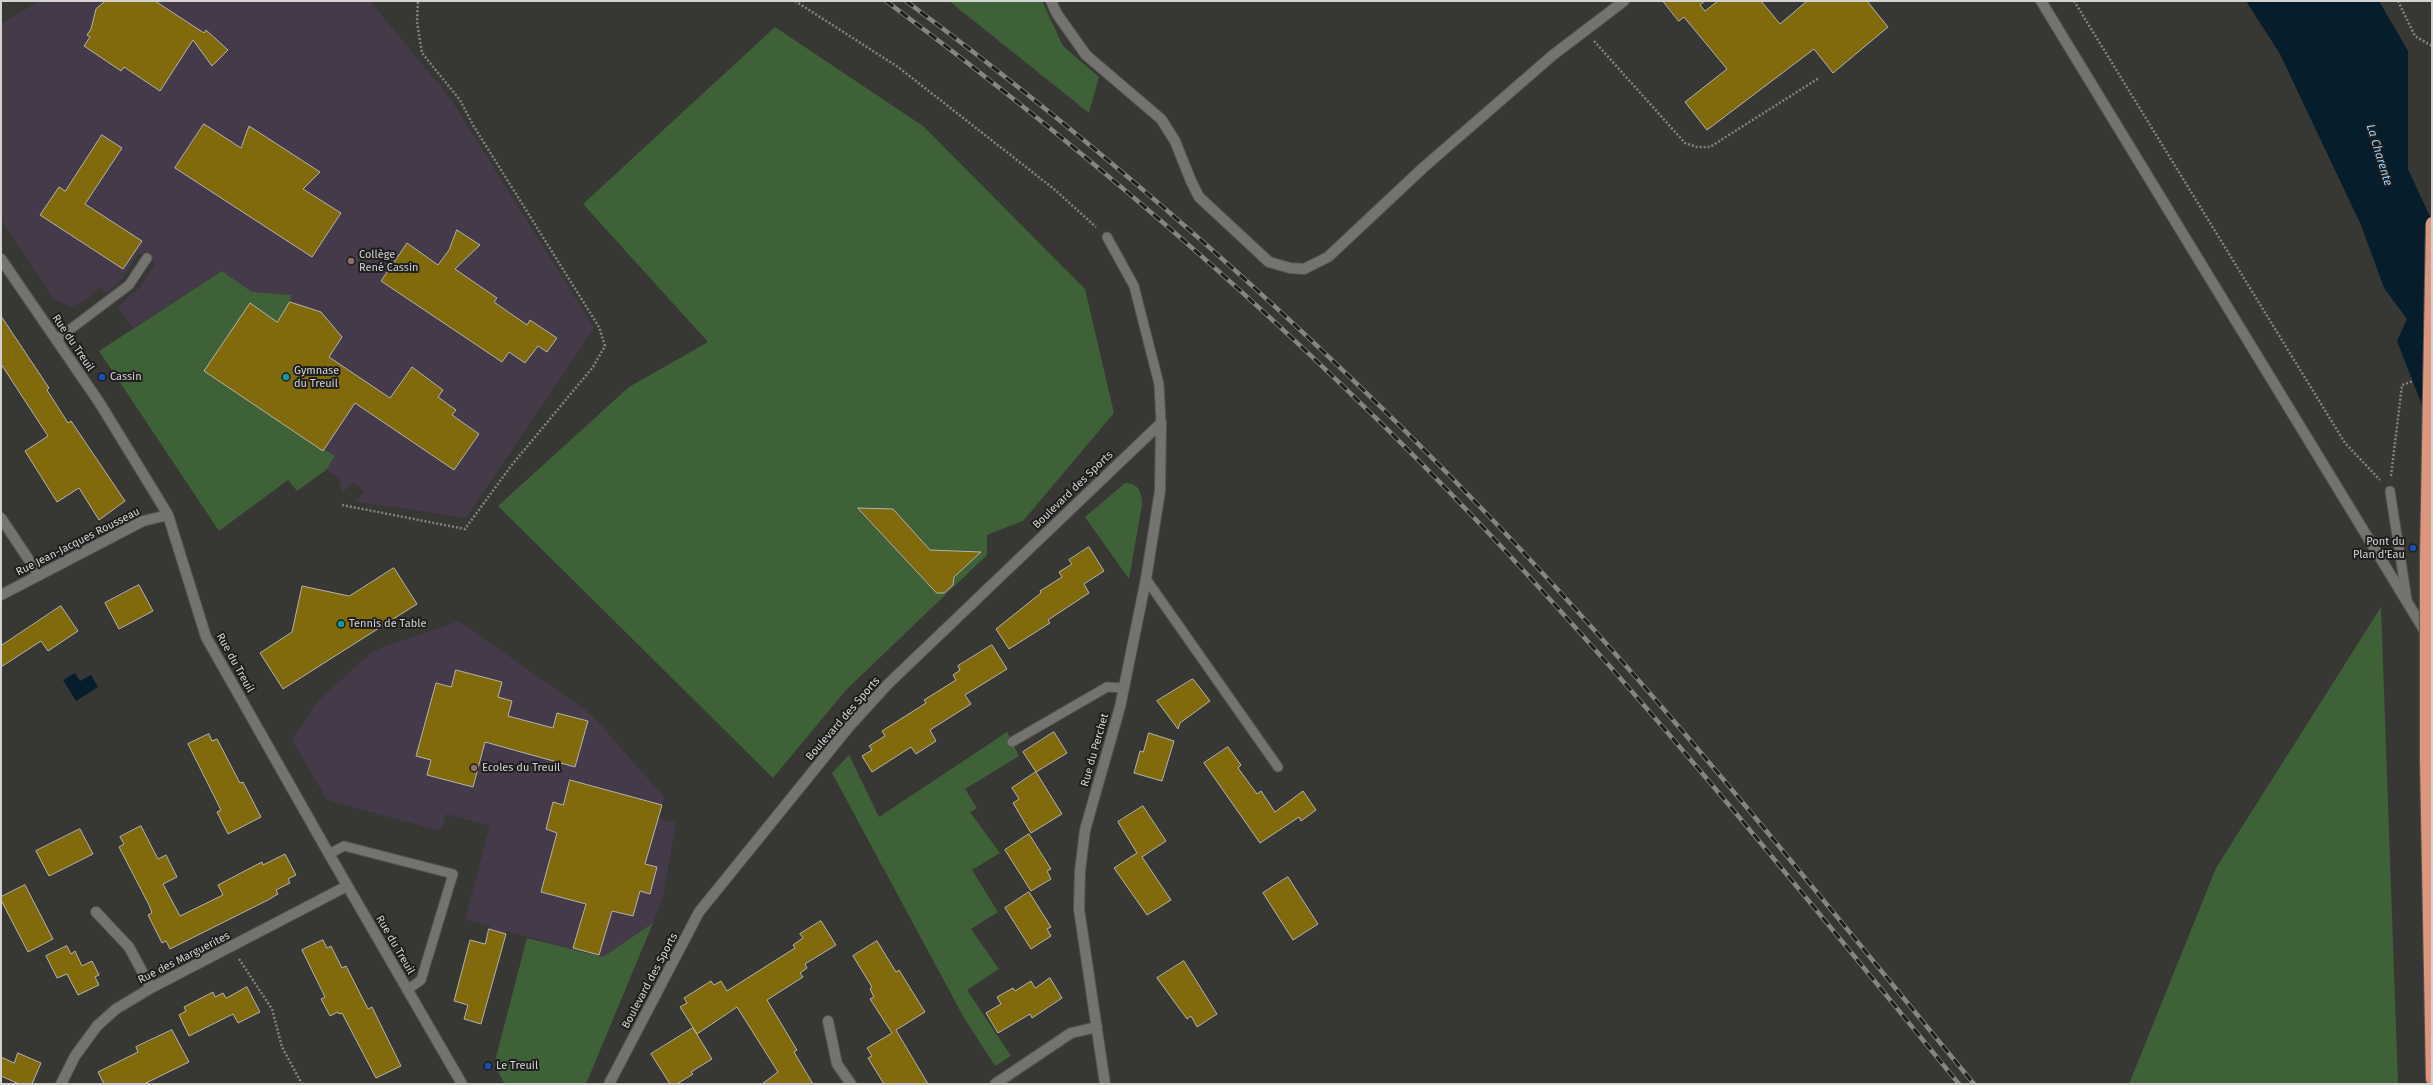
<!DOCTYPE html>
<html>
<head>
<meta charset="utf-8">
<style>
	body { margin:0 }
	#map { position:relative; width:2433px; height:1085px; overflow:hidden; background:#373734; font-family:"Fira Sans",sans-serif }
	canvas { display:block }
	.frame { position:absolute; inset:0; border:2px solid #d4d3d2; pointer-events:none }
</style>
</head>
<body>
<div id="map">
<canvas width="2433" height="1085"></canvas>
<div class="frame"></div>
</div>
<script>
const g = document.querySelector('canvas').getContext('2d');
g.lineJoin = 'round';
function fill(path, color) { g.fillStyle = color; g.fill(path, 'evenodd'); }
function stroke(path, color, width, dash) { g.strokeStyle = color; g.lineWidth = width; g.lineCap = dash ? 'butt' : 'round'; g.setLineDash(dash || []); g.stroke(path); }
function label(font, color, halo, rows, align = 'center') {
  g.font = font + ' "Fira Sans",sans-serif'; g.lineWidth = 4; g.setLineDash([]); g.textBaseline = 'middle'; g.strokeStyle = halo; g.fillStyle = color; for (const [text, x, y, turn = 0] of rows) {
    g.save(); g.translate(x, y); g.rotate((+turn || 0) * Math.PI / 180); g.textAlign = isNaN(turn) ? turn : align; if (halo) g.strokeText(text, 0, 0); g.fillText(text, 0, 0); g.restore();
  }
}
const education = new Path2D(`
	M39,1H370L450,98L594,328L466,518L354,501L365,492L353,482L342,493L339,478L326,470L335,456L324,449L329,357L321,312L290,302V295L252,292L222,271L133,328L118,307L140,287L155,264L139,253L122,279L106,294L101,286L83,302L70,307L54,299L1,219V24Z
	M459,621L591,714L664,797L658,818L676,823L663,896L653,923L603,957L506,931V934L489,929L490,926L465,919L490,826L446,814L441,831L327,800L292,740L318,701L373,651Z`);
const green = new Path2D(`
	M949,1H1042L1063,46L1099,77L1089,113Z
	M775,27L923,126L1085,289L1114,413L1023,521L987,535V555L846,690L773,778L498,506L629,387L708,342L583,204Z
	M222,271L252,292L291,295L290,302L321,312L342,337L329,357L368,383L324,449L335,456L326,470L297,491L288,480L219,531L99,351Z
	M1125,483C1139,483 1142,493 1142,505L1129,579L1085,517Z
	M2381,607L2398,1084H2129L2216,868Z
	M1007,732L1019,756L965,789L977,808L970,812L1000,853L972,870L998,912L971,929L999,969L967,990L1011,1056L995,1066L963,1016L832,773L849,755L879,817Z
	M653,923L586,1084H505L494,1065L527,938L603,957Z`);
const water = new Path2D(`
	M2246,1H2379L2408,51V169L2432,221V431L2397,341L2407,319L2384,288L2361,225L2280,54Z
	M75,673L80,681L91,675L98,687L76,701L63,680Z`);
const building = new Path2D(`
	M106,1H155L204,33L206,30L228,50L212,66L193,40L160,91L124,67L121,71L84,46L90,37L87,35L91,29L96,9Z
	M1663,1H1705L1700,5L1705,11L1718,1H1761L1780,24L1807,1H1867L1888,27L1833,73L1814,49L1707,130L1685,102L1727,69L1684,17L1679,21Z
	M204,124L241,148L249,126L320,172L303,189L341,213L312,257L175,168Z
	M102,135L122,148L85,204L142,241L123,269L40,215L59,187L65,191Z
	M457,230L480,245L455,269L497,298L494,302L527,325L530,320L557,338L547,352L538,346L525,363L509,352L502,362L381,281L407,243L438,265L449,250Z
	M290,302L321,312L342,337L329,357L390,398L412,367L443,390L438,397L456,410L452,415L479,434L454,470L355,403L323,451L204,371L250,303L277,322Z
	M1,316L49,388L47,390L68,423L71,421L125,501L99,520L79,488L57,502L25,451L48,436L1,364Z
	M858,508L893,509L930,550L981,552L954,577L953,585L944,593H937Z
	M1089,547L1104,571L1084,584L1089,593L1048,620L1050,623L1009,649L996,629L1041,593L1040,591L1062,577L1059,572L1072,564L1069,560Z
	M394,568L417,604L283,689L260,653L292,632L302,586L349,596Z
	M139,585L153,611L119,629L105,603Z
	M61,606L78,631L48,651L41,641L1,667V646Z
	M992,645L1007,669L965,695L971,704L930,730L936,741L916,754L911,747L872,772L862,756L872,750L869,746L885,736L882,731L926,703L924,700L956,680L953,675L960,670L958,666Z
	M456,670L502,682L498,697L512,701L508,716L553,728L557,713L588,721L575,767L485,742L473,787L427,775L431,760L416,756L436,683L451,687Z
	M1193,679L1210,701L1180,723L1178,729L1157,701Z
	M1054,732L1067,753L1036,772L1023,752Z
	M1149,733L1174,741L1162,781L1134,773L1140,751L1143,752Z
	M209,734L212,741L217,739L240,783L243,782L261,817L228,834L217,812L221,810L188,744Z
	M1228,747L1241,765L1238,768L1257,794L1261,791L1275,812L1303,791L1316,810L1301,821L1299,817L1260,843L1204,763Z
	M1036,772L1062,814L1031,833L1013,803L1019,799L1012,788Z
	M570,780L662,805L645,864L657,867L650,894L640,891L633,916L612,911L599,955L573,948L586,904L541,892L557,833L546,829L553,802L563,805Z
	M1143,806L1166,841L1142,857L1171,900L1147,915L1114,868L1137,853L1118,822Z
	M141,826L158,859L166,855L177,877L163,884L180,916L223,895L218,885L262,862L263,865L285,854L296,875L288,879L290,883L276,890L278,894L268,900L170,949L166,941L162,943L148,915L152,913L149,905L119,847L124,844L120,837Z
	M80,829L93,854L49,876L36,851Z
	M1029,834L1051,869L1047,871L1051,879L1031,891L1005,850Z
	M1288,877L1318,924L1293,940L1263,893Z
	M25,885L53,939L28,952L1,900V897Z
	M1029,892L1051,927L1047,929L1051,936L1031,949L1005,908Z
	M821,921L836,945L805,964L807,968L800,973L803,977L767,1000L797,1050L794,1052L813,1084H762L778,1072L737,1007L697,1034L680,1007L687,1003L684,998L711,981L714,985L721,981L727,991L795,948L793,945L803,938L800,934Z
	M489,929L506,934L481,1024L464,1019L468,1005L454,1001L470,940L485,944Z
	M323,940L327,948L331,946L342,968L346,966L368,1009L372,1007L401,1066L376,1078L342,1013L339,1014L338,1012L330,1016L321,999L325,997L302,950Z
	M877,941L896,972L899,970L925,1012L896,1030L928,1084H884L868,1058L872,1056L867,1048L892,1033L870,999L874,997L870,989L872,987L853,956Z
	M67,946L71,954L75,951L82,966L92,961L99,975L95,977L99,985L78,995L67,974L57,978L46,956Z
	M1184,961L1217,1014L1197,1027L1191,1016L1187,1019L1157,978Z
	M1050,978L1062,998L1032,1018L1030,1014L998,1033L986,1013L1001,1004L997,997L1013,988L1015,991L1031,981L1035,988Z
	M247,987L260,1012L238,1023L233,1014L189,1036L179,1015L186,1011L184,1007L213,992L215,997L223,993L226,998Z
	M693,1028L712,1059L691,1072L693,1074L677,1084H670L651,1054Z
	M172,1030L189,1062L144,1084H104L98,1072L138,1052L136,1047Z
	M18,1053L41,1063L32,1084H19L1,1076V1057L14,1063Z`);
const path = new Path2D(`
	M795,1L898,67L1054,189L1096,227
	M2074,1L2345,443L2380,480
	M2398,1L2415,36L2432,46
	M1594,41L1685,143L1697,147H1710L1819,78
	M2391,476L2402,385L2413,381
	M342,505L465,529L511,466L593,367L605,346L599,327L473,125L460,100L422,53L417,22L418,1
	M239,959L272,1009L282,1047L302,1084`);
const lane = new Path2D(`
	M1107,237L1134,286L1159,384L1161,423
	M56,340L129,285L147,258
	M2390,491L2407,600
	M1146,579L1278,767
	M1012,742L1107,687L1124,688
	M329,854L344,846L453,874L421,980L407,990`);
const street = new Path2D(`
	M1051,1L1057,14L1086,55L1161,119L1175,141L1191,181L1199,197L1269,262L1290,268L1304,269L1328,257L1424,167L1553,55L1624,1
	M1,259L99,402L156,495L168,515L206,637L329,854L462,1084
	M1,518L39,575
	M1,595L143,521L168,515
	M96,912L129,947L151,988
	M828,1021L837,1064L851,1084
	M61,1084L75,1056L97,1026L116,1009L151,988L347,886
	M609,1084L699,912L848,728L888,684L1161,423
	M995,1084L1071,1033L1097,1027
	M1105,1084L1079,909L1080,871L1085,830L1120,707L1146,579L1160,491L1161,423`);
const secondary = new Path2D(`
	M2041,1L2432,643`);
const highway = new Path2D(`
	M2426,761L2432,1079`);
const rail = new Path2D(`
	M886,1C1098,159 1298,332 1480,524C1649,702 1803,894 1959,1084
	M906,1C1113,155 1307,327 1486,513C1660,694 1815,891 1974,1084`);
const highwayBridge = new Path2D(`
	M2426,761V558L2432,223`);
const markers = [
	[351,261,4,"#8d6e63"],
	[102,377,4,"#1a4fb4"],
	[286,377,4,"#0f9aa8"],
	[2413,548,4,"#1a4fb4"],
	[341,624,4,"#0f9aa8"],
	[474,768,4,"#8d6e63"],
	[488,1066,4,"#1a4fb4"]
];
const poiNames = [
	["Collège",359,255],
	["René Cassin",359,268],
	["Gymnase",294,371],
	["du Treuil",294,384],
	["Cassin",110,377],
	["Pont du",2405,542,"right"],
	["Plan d'Eau",2405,555,"right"],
	["Tennis de Table",349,624],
	["Ecoles du Treuil",482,768],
	["Le Treuil",496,1066]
];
const streetNames = [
	["Rue du Treuil",73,343,56],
	["Boulevard des Sports",1073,490,-44],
	["Rue Jean-Jacques Rousseau",78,542,-27],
	["Rue du Treuil",235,663,61],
	["Boulevard des Sports",843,719,-49],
	["Rue du Perchet",1095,750,-74],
	["Rue du Treuil",395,945,60],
	["Rue des Marguerites",184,958,-27],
	["Boulevard des Sports",650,981,-62]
];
const waterNames = [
	["La Charente",2379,155,73]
];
fill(education, '#453a49');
fill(green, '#3f6137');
fill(water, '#061d2c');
fill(building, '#816a0c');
stroke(building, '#b4b3b0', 1);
stroke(lane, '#555453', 11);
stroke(street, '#555453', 12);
stroke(secondary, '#555453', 12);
stroke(highway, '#555453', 14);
stroke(path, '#848381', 2.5, [2, 2]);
stroke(lane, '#747370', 9);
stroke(street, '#747370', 10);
stroke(secondary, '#747370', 10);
stroke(highway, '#dd967e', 12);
stroke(rail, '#868583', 4.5);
stroke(rail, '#1e1e1d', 3, [9]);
stroke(highwayBridge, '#555453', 14, []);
stroke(highwayBridge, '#dd967e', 12);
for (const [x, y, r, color] of markers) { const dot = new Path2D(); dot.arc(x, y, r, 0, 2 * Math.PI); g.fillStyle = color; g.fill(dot); stroke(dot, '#1e1e1d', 1.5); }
label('11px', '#d4d3d2', '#1e1e1d', poiNames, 'left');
label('11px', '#d4d3d2', '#1e1e1d', streetNames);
label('italic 12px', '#9bd3fb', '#1e1e1d', waterNames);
</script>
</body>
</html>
